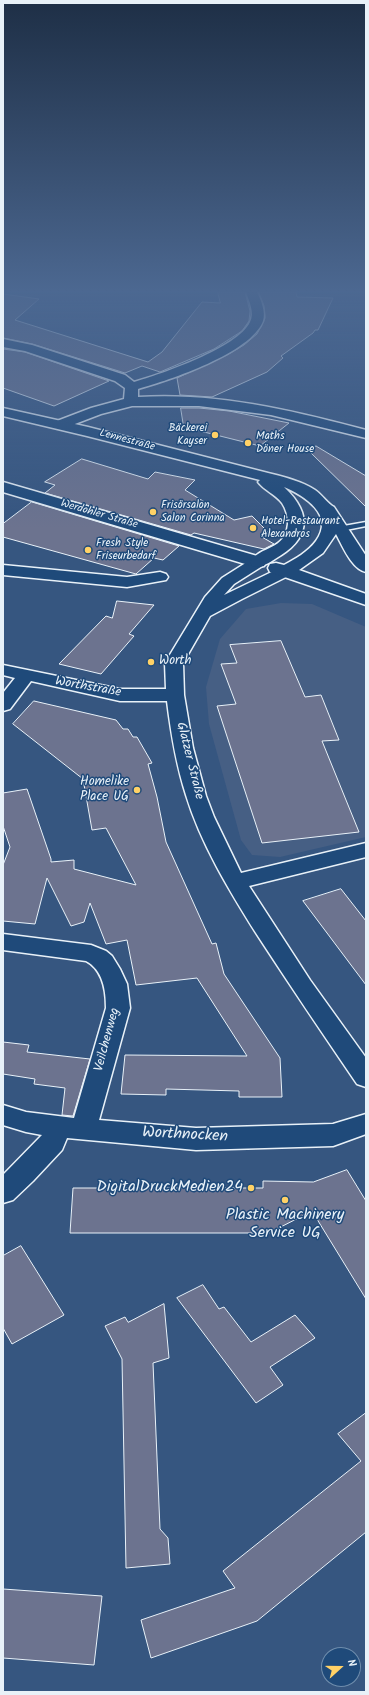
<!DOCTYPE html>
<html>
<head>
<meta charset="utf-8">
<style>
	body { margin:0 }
	#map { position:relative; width:369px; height:1695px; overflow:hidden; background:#365680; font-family:Kalam,sans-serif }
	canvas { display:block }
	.frame { position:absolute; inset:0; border:4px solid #e8f1f8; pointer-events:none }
	.north { position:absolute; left:321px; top:1647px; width:40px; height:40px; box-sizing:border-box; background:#1f4a7a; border:1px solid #6f8dac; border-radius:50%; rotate:69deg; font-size:11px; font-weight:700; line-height:16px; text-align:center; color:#e8f1f8 }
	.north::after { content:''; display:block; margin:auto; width:14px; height:18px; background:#ffd166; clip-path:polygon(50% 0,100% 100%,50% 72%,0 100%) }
</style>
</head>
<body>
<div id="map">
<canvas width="369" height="1695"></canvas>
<div class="frame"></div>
<div class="north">N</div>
</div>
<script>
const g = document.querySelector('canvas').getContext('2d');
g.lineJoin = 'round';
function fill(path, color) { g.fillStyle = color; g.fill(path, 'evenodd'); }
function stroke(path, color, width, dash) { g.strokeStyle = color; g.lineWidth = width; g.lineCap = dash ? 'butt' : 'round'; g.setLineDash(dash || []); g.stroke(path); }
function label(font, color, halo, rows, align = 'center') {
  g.font = font + ' Kalam,sans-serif'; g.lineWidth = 3; g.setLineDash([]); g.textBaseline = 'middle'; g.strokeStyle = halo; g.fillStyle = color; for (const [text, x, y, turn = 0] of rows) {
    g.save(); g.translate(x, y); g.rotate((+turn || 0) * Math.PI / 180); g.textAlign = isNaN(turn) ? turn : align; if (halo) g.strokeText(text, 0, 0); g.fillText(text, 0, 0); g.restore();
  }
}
const built = new Path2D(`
	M281,603L312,604L366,627V837L280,857L252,855L241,840L209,724L206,687L220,639L246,609Z`);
const building = new Path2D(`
	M218,292H245L250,311L249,321L242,331L214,349L160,372L142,366L125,373L32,344L3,338V294L39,299L15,320L148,362L162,352L202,302L220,303Z
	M259,292H296L297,297L333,298L318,330H315L313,333L281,356L283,358L267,372L212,397L180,395L177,378L227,355L244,345L257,334L265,318L264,306Z
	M3,349L25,352L109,381L54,406L3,388Z
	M181,408H199L229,411L289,423L260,446L184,427Z
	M316,446L366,476V507L311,453Z
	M82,459L148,479L155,472L195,480L185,490L234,520L252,516L271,535L262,537L274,544L264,549L194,533L191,535L45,493L55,485L45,482Z
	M32,502L179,546L163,560L154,558L136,574L3,537V524Z
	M117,601L154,605L129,634L134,636L101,674L59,664L106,616L112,618Z
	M281,641L305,697L321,695L339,740L322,741L359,832L262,843L217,706L236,704L221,664L237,663L230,645Z
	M34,701L116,720L123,729H128L133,737H137L152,763L148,764L157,797L166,842L212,944L216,943L224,974L280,1058L282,1097H239V1091L166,1089V1095L121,1094L125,1055L247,1056L197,978L136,985L127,940L106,944L90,903L84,922L71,926L47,878L35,924L3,921V865L10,847L3,826V793L27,789L51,859V862L74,860V869L136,885L106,828L92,830L83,779L13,724Z
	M341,889L366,921V985L303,901Z
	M3,1042L29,1045L27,1052L90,1059L73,1116L62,1115L65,1088L34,1084L35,1079L3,1074Z
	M347,1170L366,1201V1299L312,1211L269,1233H70L73,1188H263V1181L313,1182Z
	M21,1246L64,1315L12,1344L3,1328V1256Z
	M203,1285L219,1309L224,1307L251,1342L295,1315L315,1338L270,1367L283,1385L256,1403L177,1298Z
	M164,1304L169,1358L153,1363L160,1529L168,1538L170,1564L126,1568L122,1359L105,1326L125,1317L128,1322Z
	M366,1413V1532L257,1621L151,1658L141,1620L235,1588L223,1571L361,1461L338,1434Z
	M3,1589L102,1596L94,1665L3,1658Z`);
const service = new Path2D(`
	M366,522V526L341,531L337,529L338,527Z`);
const minor = new Path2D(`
	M246,292H257C261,300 266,312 263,321C251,353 170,380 138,389V397C215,392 292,410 366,430V438L271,415L199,406H132L101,414L67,427L62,428L57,427L55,424L57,421L91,408L124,399L125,388L115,381L25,351L3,347V339L32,345L125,375L134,382C161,374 238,348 250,322C255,313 249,301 246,292Z
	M258,557L264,559L266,562L264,565L234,584L224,595L280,568L286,566L292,568L294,571L292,574L242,599L210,616L183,663L184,695L193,748L206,796L214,817L241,873L366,843V857L249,886L310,980L366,1058V1087L357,1084C323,1034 289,984 256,933C229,890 201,844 186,795C176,764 171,733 167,701H120L31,681L10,709L3,711V693L15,678L3,675V665L120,689H166L165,663L205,597L222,578L252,559Z
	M3,565L127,577L160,572L166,574L168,577L166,580L127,587L3,575Z
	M3,934L91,945L106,951L112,956L120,969L127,984L130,1008L99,1120L196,1128L333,1124L366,1114V1134L333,1146L196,1150L67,1138L62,1150L33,1181L13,1200L3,1203V1175L42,1135L26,1132L3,1125V1105L26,1112L74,1118L106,1008C106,990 103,970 86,961L3,950Z`);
const tertiary = new Path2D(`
	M3,482L264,558L266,562L264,566L258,567L252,566L3,492Z`);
const secondary = new Path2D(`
	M3,408L88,427L268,473C284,477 301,481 315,490C321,494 329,505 334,507L366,556V572C352,569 343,547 336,534L323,553L299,570L366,594V605L270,572L268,568L270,564L276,563L284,565C295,559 308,552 316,541C335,515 305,496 284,487C314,515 309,540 275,559C267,564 261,568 252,566L250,562C261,545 285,551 288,524C288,516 286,509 282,503C275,494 264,490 258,482L260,480L87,436L3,416Z`);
const markers = [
	[215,435,4,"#ffd166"],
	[248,443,4,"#ffd166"],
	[153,512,4,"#ffd166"],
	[253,528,4,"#ffd166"],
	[88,550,4,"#ffd166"],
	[151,662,4,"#ffd166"],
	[137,790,4,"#ffd166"],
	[251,1188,4,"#ffd166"],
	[285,1200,4,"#ffd166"]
];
const farPoinames = [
	["Bäckerei",207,429,"right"],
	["Kayser",207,442,"right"],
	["Maths",256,437],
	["Döner House",256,450],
	["Frisörsalon",161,506],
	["Salon Corinna",161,519],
	["Hotel-Restaurant",261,522],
	["Alexandros",261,535],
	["Fresh Style",96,544],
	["Friseurbedarf",96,557]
];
const farStreetnames = [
	["Lennestraße",127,441,15],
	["Werdohler Straße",99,515,16]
];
const poiNames = [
	["Worth",159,662],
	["Homelike",129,783,"right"],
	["Place UG",129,798,"right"]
];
const streetNames = [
	["Worthstraße",88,688,10],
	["Glatzer Straße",189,761,76],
	["Veilchenweg",108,1040,-75]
];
const nearStreetnames = [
	["Worthnocken",185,1136,3]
];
const nearPoinames = [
	["DigitalDruckMedien24",243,1188],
	["Plastic Machinery",285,1216,"center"],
	["Service UG",285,1234,"center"]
];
fill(built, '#465f84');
fill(building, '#6c738f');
stroke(building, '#e8f1f8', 1);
stroke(service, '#e8f1f8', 3);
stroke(minor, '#e8f1f8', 3);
stroke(tertiary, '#e8f1f8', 3);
stroke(secondary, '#e8f1f8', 3);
fill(service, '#1f4a7a');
fill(minor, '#1f4a7a');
fill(tertiary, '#1f4a7a');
fill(secondary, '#1f4a7a');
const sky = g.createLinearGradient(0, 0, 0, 529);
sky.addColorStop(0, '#1e2f46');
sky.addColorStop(0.55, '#4c6891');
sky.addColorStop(1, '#4c689100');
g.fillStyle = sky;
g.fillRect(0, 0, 369, 529);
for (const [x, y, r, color] of markers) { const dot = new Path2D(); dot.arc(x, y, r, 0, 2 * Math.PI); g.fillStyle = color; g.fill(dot); stroke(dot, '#1f4a7a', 1.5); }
label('11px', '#e8f1f8', '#1f4a7a', farPoinames, 'left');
label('11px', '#e8f1f8', '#1f4a7a', farStreetnames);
label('13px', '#e8f1f8', '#1f4a7a', poiNames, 'left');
label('13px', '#e8f1f8', '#1f4a7a', streetNames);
label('16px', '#e8f1f8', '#1f4a7a', nearStreetnames);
label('16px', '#e8f1f8', '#1f4a7a', nearPoinames, 'right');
</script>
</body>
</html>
